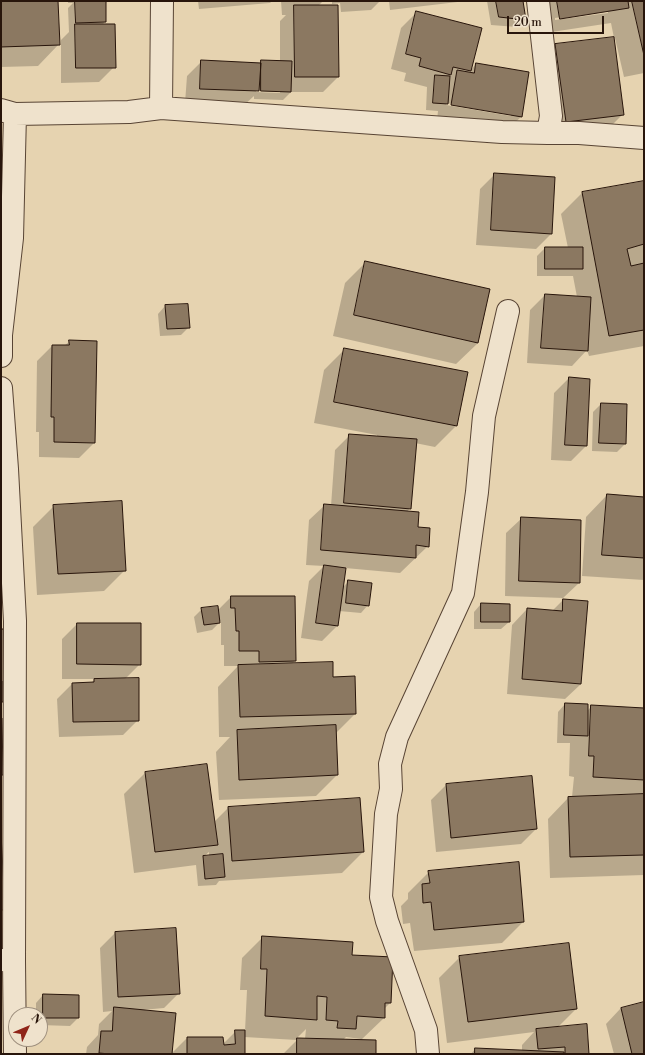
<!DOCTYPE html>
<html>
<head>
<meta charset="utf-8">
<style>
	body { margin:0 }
	#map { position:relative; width:645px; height:1055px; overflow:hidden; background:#e6d3b0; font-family:"Libre Bodoni",serif }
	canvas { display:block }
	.frame { position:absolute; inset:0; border:2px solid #28150b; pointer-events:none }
	.north { position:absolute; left:8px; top:1007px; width:40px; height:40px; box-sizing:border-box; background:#efe2cc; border:1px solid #9f907f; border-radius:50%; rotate:46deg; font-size:11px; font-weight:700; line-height:16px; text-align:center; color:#28150b }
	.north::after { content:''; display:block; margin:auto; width:14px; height:18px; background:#8f2418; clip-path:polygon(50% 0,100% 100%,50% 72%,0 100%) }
	.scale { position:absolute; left:507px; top:16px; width:97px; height:18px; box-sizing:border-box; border:2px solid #28150b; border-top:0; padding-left:5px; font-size:12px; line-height:14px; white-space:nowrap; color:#28150b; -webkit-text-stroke:3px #efe2cc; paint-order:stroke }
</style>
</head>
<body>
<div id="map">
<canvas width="645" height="1055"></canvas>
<div class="frame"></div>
<div class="north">N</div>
<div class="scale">20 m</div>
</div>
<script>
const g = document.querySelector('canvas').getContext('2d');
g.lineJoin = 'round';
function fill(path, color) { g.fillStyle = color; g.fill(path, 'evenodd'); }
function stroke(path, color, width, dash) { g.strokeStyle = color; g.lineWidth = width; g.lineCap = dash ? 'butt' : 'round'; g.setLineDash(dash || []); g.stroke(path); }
const shadow = new Path2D(`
	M1,1H57L59,44L38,66L1,67Z
	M68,1H109L105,3V22L102,25L114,67L99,82L61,83V40L69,32L68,8L73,3H68Z
	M198,1H272L270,3L199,9Z
	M281,1H323L318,6L338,77L323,92H291L283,100L254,99V96L243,106L185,103L187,76L202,61L260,64L262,61L280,62V21L286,15H282ZM256,90L280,91V93L256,92Z
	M332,1H380L371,10L341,12L340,3L332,4Z
	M389,1H466L390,10Z
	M487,1H522L525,19L517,27L491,25Z
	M543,1H644V73L624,77L615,38H613L623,114L608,129L551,137L540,60L555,45L614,38L611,23L545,33ZM608,11V13L555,20V18Z
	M417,12L471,70L476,64L522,116L506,131L437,120L438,111L426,110L427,87L404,81L406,73L391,69L401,28ZM447,103L511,114V116L446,105Z
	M495,174L551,234L536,249L476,245L480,189Z
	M644,182V346L589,356L587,350L572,366L527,363L530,310L545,295L577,297L573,276H537V256L545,248H568L561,214L582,193Z
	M366,262L478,343L456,364L333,336L345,283Z
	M165,306L189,327L181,335L160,336L158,314Z
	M70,341L94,443L79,458L39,457V432H36L37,361L52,346H64Z
	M345,349L456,426L435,447L415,443L410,508L407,512L428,546L400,573L345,568L343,587L349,581L368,605L361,613L339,611L337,626L322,641L301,638L309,581L324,566L306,565L309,520L325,505L331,506L335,450L350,435L377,437V435L314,423L324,370Z
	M569,378L586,446L571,461L551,460L554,393Z
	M601,404L625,444L617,452L592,451L593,412Z
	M607,495L644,498V580L582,576L586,517Z
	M54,506L125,570L104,591L37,595L33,527Z
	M522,518L579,583L563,598L505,596L506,533Z
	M231,597H294L295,661L292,664L332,678L355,714L335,734L337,775L316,796L219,800L216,752L230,737H219L218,687L238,666H224V645H221V621L212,630L197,633L194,617L202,609L217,611Z
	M563,600L581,684L565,699L507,694L512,625L527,609L552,611Z
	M481,604L509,622L501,629H474V612Z
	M77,624H140V664L125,679L138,720L123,735L59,737L57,699L72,684L91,683L95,679H62V639Z
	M565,704L587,711L592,706L644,709V875L550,878L548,819L569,797H572L574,777L569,776L570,743H557L558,712Z
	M145,773L214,822L228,808L359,799L363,852L342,873L219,881L216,885L198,886L196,865L134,873L124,794ZM209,852V857H203Z
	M446,785L536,829L521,844L436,852L431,800Z
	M518,864L523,922L502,943L414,951L410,923L403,924L401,906L408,899V893L429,872Z
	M175,929L179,993L164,1008L142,1010L171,1054L187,1038L223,1044L236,1031H245L247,990H240L242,958L263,937L351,955L390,1003L384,1009V1018L361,1040L375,1054H283L297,1040L244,1037V1054H86L87,1047L98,1035L99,1024L112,1011L103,1012L100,948L115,933ZM306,1029L305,1039H296ZM346,1037L361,1039V1040H343Z
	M460,957L576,1009L557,1028L588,1054H471L475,1049L522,1051V1045L534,1032L447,1043L439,978Z
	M43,995L78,1018L70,1026L40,1025V1015H36V1003Z
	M644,1003V1054H614L606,1024L621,1008Z`);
const building = new Path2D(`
	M1,1H58L60,45L1,47Z
	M75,1H106V22L76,23Z
	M496,1H523L526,20L499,17Z
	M557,1H628L629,8L560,19Z
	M632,1H644V55Z
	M294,5H338L339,77H295Z
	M416,11L482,28L471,71L453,67L451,75L419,66L421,58L406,54Z
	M75,24H115L116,68H76Z
	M614,37L624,115L566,122L555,44Z
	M201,60L261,63L259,91L200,89Z
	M261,60L292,61L291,92L261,91Z
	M476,63L529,72L522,117L451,105L457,70L474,73Z
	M435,75L450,76L448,104L433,103Z
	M494,173L555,177L552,234L491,230Z
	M644,181V244L627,249L631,266L644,263V330L609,336L582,192Z
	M545,247H583V269H545Z
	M365,261L490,289L478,343L354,315Z
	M545,294L591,297L588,351L541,348Z
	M188,304L190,328L167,329L165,305Z
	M69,340L97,341L95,443L54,442V417H51L52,345H69Z
	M344,348L468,372L457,426L334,402Z
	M569,377L590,379L587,446L565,445Z
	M601,403L627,404L626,444L599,443Z
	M349,434L417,439L411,509L344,503Z
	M607,494L644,497V558L602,555Z
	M122,501L126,571L58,574L53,505Z
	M324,504L419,512L418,527L430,528L429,547L416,545V558L321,550Z
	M521,517L581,520L580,583L519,581Z
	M324,565L346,568L338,626L316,623Z
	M348,580L372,583L369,606L346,603Z
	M231,596H295L296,661L259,662V651H239V631H236L235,608H231Z
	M563,599L588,601L581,684L522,679L527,608L562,611Z
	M481,603L510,604V622H481Z
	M218,606L220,623L204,625L201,608Z
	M77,623H141V665L77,664Z
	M1,629H12L8,681H3V702H1Z
	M333,662V677L355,676L356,714L240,717L238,665Z
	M139,678V721L73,722L72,683L94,682V679Z
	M565,703L588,704V736L564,735Z
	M591,705L644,708V780L593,777L594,756H589Z
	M1,718H2L3,775H1Z
	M336,725L338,775L239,780L237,730Z
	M207,764L218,845L155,852L145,772Z
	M532,776L537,829L451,838L446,784Z
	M644,794V855L570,857L568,797Z
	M360,798L364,852L232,861L228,807Z
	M1,833L5,910H1Z
	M223,854L225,877L205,879L203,856Z
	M519,862L524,922L434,930L431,902L423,903L422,884L430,883L428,871Z
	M176,928L180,994L118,997L115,932Z
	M262,936L353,942L352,955L393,957L391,1003H385V1018L357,1016L356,1029L337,1028L338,1021L326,1020L327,997L317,996V1020L265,1016L267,969H261Z
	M569,943L577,1009L468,1022L459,956Z
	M43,994L79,995V1018H43Z
	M644,1002V1054H632L621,1008Z
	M114,1007L176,1013L172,1054H110L99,1053L101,1031H112Z
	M587,1024L589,1054H565V1047L538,1049L536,1029Z
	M235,1030H245V1054H187V1037H223L224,1045L235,1044Z
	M297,1038L376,1040V1054H297Z
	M475,1048L564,1052V1054H475Z`);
const street = new Path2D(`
	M538,1L551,116L548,133
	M161,108L162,1
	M1,110L15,114L129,112L161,108L502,132L548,133H579L644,138
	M1,356V335L12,238L15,114
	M1,388L7,469L15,621L14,961
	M1,960L14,961L15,1054
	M428,1054L426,1030L387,921L381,897L386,814L391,789L390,764L397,737L463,593L477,492L484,416L508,311`);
fill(shadow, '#0003');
fill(building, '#8b7861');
stroke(building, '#28150b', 1);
stroke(street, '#584434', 24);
stroke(street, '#efe2cc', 22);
</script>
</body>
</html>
